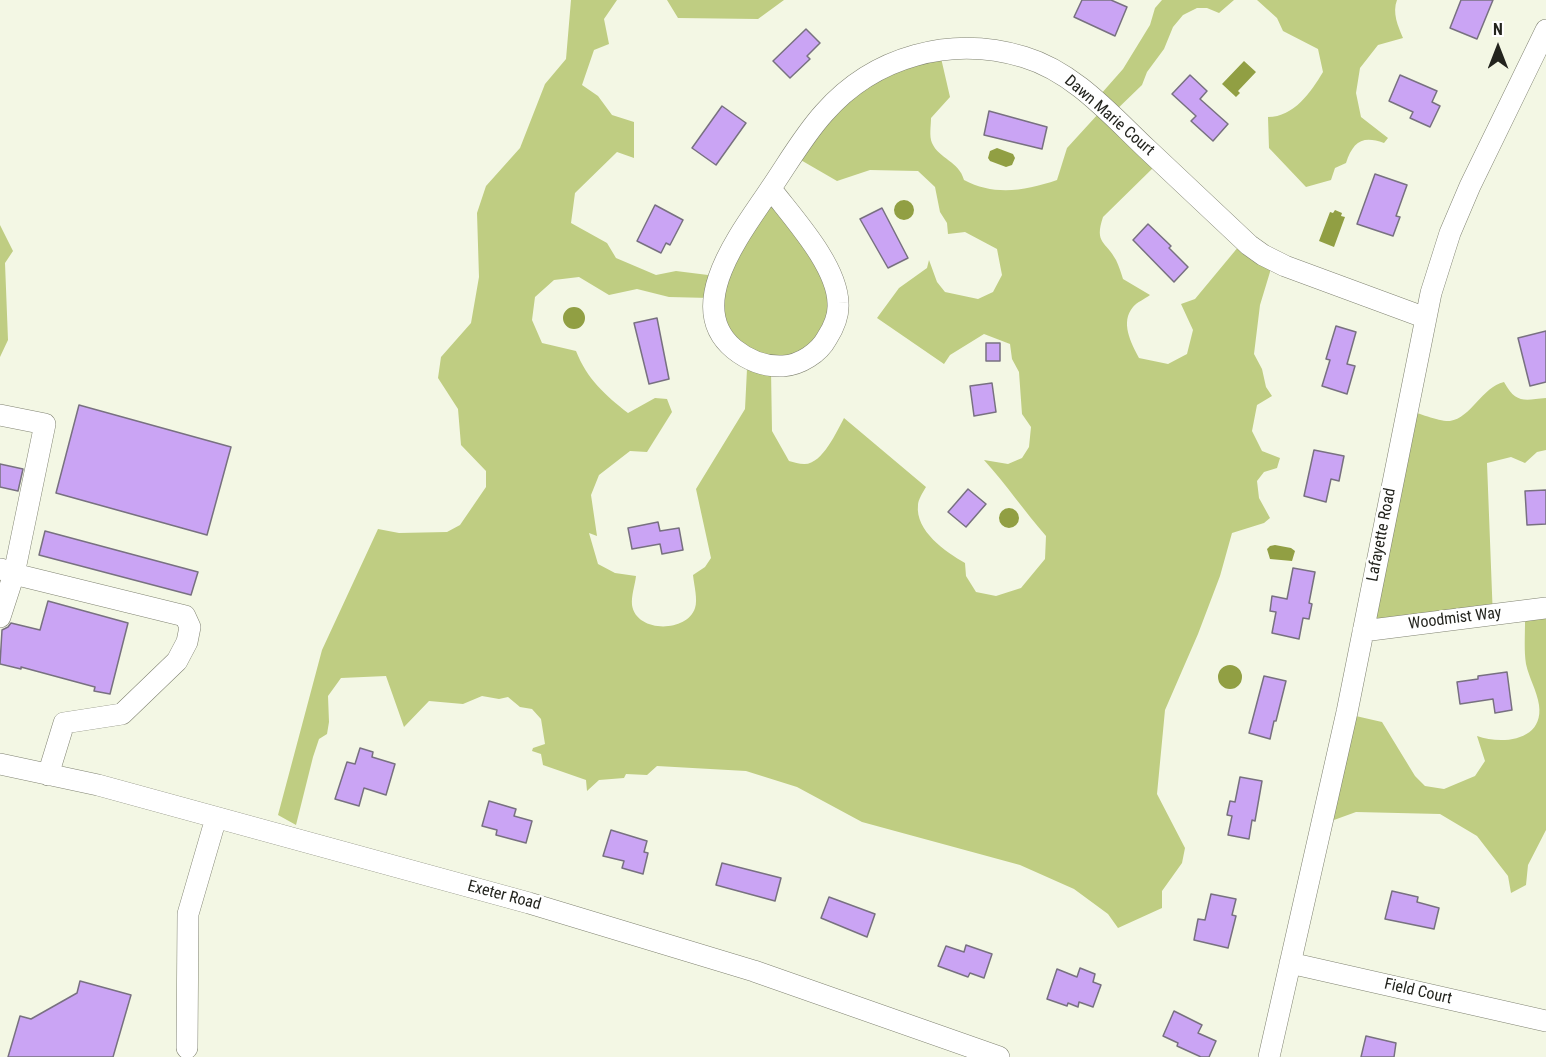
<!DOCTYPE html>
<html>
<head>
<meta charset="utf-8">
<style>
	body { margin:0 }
	#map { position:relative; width:1546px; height:1057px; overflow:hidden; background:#f3f7e4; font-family:"Roboto Condensed",sans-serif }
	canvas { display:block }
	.north { position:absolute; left:1468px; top:18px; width:60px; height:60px; -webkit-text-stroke:4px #fff; paint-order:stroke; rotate:0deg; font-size:16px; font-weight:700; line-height:24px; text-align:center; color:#23241e }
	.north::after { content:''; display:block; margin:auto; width:21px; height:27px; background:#23241e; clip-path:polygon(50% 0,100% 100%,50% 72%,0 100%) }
</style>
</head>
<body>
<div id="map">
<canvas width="1546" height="1057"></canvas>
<div class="north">N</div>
</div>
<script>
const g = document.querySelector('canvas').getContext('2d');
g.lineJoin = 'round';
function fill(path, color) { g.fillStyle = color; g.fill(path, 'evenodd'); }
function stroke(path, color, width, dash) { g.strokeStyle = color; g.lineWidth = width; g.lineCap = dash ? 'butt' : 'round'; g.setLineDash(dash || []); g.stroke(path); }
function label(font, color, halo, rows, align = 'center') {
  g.font = font + ' "Roboto Condensed",sans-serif'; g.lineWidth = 5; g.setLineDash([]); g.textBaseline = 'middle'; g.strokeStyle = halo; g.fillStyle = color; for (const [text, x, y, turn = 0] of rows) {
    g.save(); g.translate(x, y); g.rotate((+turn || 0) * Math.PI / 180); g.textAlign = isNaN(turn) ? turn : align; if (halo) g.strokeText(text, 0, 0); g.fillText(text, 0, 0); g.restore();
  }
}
const green = new Path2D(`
	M571,0H617L604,19L609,44L594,50L582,85L598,96L612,115L634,122V158L617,152L575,193L571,223L607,243L616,258L656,275L676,271L716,276L776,199L824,265L836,329L771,370L772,431L789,461C794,462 799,464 804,464C822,465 837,431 844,418L926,487C923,492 918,500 918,505C915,531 946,552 965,563L966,576L976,592L996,596L1021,588L1045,559L1046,536C1024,511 1006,484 984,460L1008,464L1022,458L1029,447L1031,427L1022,414L1019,372L1012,359L1010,344L984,334L950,355L944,364L877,318L899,288L927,268L929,260L937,282L945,292L978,299L993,292L1002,275L997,249L965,232L948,234L947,223L940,212L935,187L918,171L870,170L837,181L799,159L865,79L941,58L950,97L931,118C931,126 929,136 932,143C939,159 959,161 964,180C994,196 1025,191 1057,180L1067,148L1099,113L1093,103L1123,69L1150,25L1155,8L1162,0H1234L1219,13L1207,8H1197L1183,15L1173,27L1164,49L1147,72L1142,85L1110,116L1155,166L1103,217C1094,244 1106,241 1116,260C1119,266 1121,273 1123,279L1150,295C1145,299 1137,302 1133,307C1120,322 1131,343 1139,358L1168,364L1187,354L1193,330L1181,304L1195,299L1239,246L1270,264V272L1260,305L1254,354L1262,369L1266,387L1272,396L1257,405L1252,431L1262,451L1280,458L1277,468L1264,472L1257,481L1259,498L1270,518L1264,523L1232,533L1220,576L1198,634L1165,710L1157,794L1185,848L1182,863L1162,891V908L1118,928L1108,914L1074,889L1020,865L862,822L797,787L746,771L657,766L647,775L626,774L624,778L599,780L587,791L586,780L543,765L541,754L532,751L533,748L545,744L541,719L532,709L520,707L508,697L499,699L482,696L463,704L429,701L404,727L386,676L341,678L328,696L329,722L327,734L319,739L313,757L296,825L278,815L322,650L378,529L399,533L447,532L460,525L486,487V471L461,445L458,409L438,378L441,357L471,323L479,277L477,213L486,186L520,148L545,84L566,59ZM579,277L609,295L637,289L669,297L710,298L747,369L745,409L696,489L711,558L705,567L693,575C694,585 698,600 695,608C687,633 636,633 632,605C631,596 635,585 636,576L615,573L598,564L589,533L597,536L591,495L599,475L630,451L647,452L672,412L667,399L655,398L628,413C605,395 587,379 576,351L542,343L532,320L535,297L554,280Z
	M667,0H784L758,19L678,18Z
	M1257,0H1397C1392,13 1398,26 1403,38L1378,45L1360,68L1356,93L1361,117L1388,138L1384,143C1362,135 1353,142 1346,163L1335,168L1331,180L1306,187L1269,148L1268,117C1294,117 1311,92 1323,72L1318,49L1283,31L1277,18Z
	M0,225L13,251L5,263L8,340L0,357Z
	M1504,382C1516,404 1524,400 1546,398V450L1537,452L1525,463L1511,457L1487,463L1493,619L1369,626L1408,410C1418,413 1440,422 1450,421C1471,418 1482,387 1504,382Z
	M1546,615V830L1528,865L1526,885L1511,893L1508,876L1477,836L1440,814L1356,812L1323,824L1347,714L1382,722L1415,776L1425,786L1444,789L1475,776L1485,761L1477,736C1502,745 1544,741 1539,705C1537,691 1529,678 1526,664C1524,651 1525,636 1525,622L1529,618Z`);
const water = new Path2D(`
	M1244,61L1256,72L1238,91L1240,93L1236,97L1222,84Z
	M997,148L1013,154L1015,158L1012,165L1006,167L990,161L988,158L990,151Z
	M894 210a10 10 0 1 1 20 0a10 10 0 1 1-20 0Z
	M1335,210L1342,213L1341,216L1345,217L1334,247L1319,241L1330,212L1333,213Z
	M563 318a11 11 0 1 1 22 0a11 11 0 1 1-22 0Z
	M999 518a10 10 0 1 1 20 0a10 10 0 1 1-20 0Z
	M1275,545L1291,548L1295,551L1292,561L1270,559L1267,549L1270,546Z
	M1218 677a12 12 0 1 1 24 0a12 12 0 1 1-24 0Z`);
const building = new Path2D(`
	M1082,0H1111L1127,7L1115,36L1074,17Z
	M1461,0H1493L1477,39L1450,28Z
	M806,29L820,43L807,56L810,59L790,78L773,61Z
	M1190,75L1207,91L1200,99L1228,124L1213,141L1191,121L1196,116L1172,94Z
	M1400,75L1437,91L1432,102L1440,106L1430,127L1410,118L1413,112L1389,101Z
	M722,106L746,123L716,165L692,148Z
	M989,111L1047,127L1042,149L984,135Z
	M1375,174L1407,185L1396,216L1400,217L1393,236L1357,224Z
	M655,205L683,220L670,245L666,243L661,253L637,241Z
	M882,208L908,258L888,268L860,219Z
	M1148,224L1171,246L1169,248L1188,267L1174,282L1133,240Z
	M657,318L669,379L649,384L634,323Z
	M1336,326L1356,332L1347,364L1355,366L1347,394L1322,386L1330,360L1326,359Z
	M1546,331V382L1530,386L1518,338Z
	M986,343H1000V361H986Z
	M992,383L996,412L974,416L970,386Z
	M79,405L231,447L207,535L56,493Z
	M1314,450L1344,456L1339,481L1331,479L1326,502L1304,496Z
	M0,464L23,469L18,491L0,487Z
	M968,489L986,504L966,527L948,512Z
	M1546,490V524L1527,525L1525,491Z
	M658,522L660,531L679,528L683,550L662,554L660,544L632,549L628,528Z
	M45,531L198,572L191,595L39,555Z
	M1293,568L1315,572L1309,603L1312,604L1309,619L1303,618L1299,639L1272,633L1276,612L1270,611L1272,596L1287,599Z
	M48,601L128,623L110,694L94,691L95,687L21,667V669L0,664L2,630L8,627L11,623L40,630Z
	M1507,672L1512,710L1495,713L1493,699L1460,704L1457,682L1478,679V676Z
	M1264,676L1286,681L1276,721H1274L1270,739L1249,733Z
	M360,748L373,752L372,757L395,764L386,795L364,788L359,806L335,799L347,762L355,764Z
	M1240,777L1262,781L1255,821L1252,820L1249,839L1228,835L1232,816L1227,815L1230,801L1235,802Z
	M489,801L516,809L514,816L532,821L526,843L496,835L497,830L482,826Z
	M611,830L647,841L644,852L648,853L643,874L622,868L624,861L603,856Z
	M722,863L781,878L775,901L716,885Z
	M1392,891L1418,897L1417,902L1439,908L1434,929L1385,919Z
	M1211,894L1236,899L1232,915L1236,916L1228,948L1194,940L1198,919L1205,920Z
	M829,897L875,914L867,937L821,918Z
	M966,945L992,954L984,978L970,973L968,977L938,966L946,946L964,952Z
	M1080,968L1095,974L1093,982L1101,985L1093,1007L1079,1002L1078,1007L1068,1003L1067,1006L1047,999L1057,969L1077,977Z
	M80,981L131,995L113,1057H8L20,1016L31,1019L77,993Z
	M1174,1011L1202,1025L1198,1033L1216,1041L1209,1057H1201L1177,1046L1178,1043L1163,1036Z
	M1366,1036L1396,1043L1394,1057H1361Z`);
const minor = new Path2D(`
	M771,189C793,218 837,265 838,303C839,316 834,327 827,338C819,353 800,365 783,366C764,367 749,361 734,349C681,305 745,228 771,188C788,163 804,135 824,113C874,56 951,35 1024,57C1074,72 1110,114 1147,149C1181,181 1215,213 1249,245L1263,255L1285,266L1426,318
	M0,415L45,424L14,574L1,569
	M0,617L14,574L185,616L190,627L187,642L177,661L122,714L64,723L48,775
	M1363,631L1546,608
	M0,764L98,785L529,903L754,971L999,1057
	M1290,963L1546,1021
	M187,1048L188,914L216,818
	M1269,1057L1347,712L1431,293L1450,233L1470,186L1546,30`);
const streetNames = [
	["Dawn Marie Court",1109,116,41],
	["Lafayette Road",1382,535,-79],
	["Woodmist Way",1455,619,-7],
	["Exeter Road",504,896,15],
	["Field Court",1418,992,13]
];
fill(green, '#bfcd82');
fill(water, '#919f43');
fill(building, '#caa4f4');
stroke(building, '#787180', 1.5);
stroke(minor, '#808372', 22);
stroke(minor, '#fff', 21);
label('16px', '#23241e', '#fff', streetNames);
</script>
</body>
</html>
